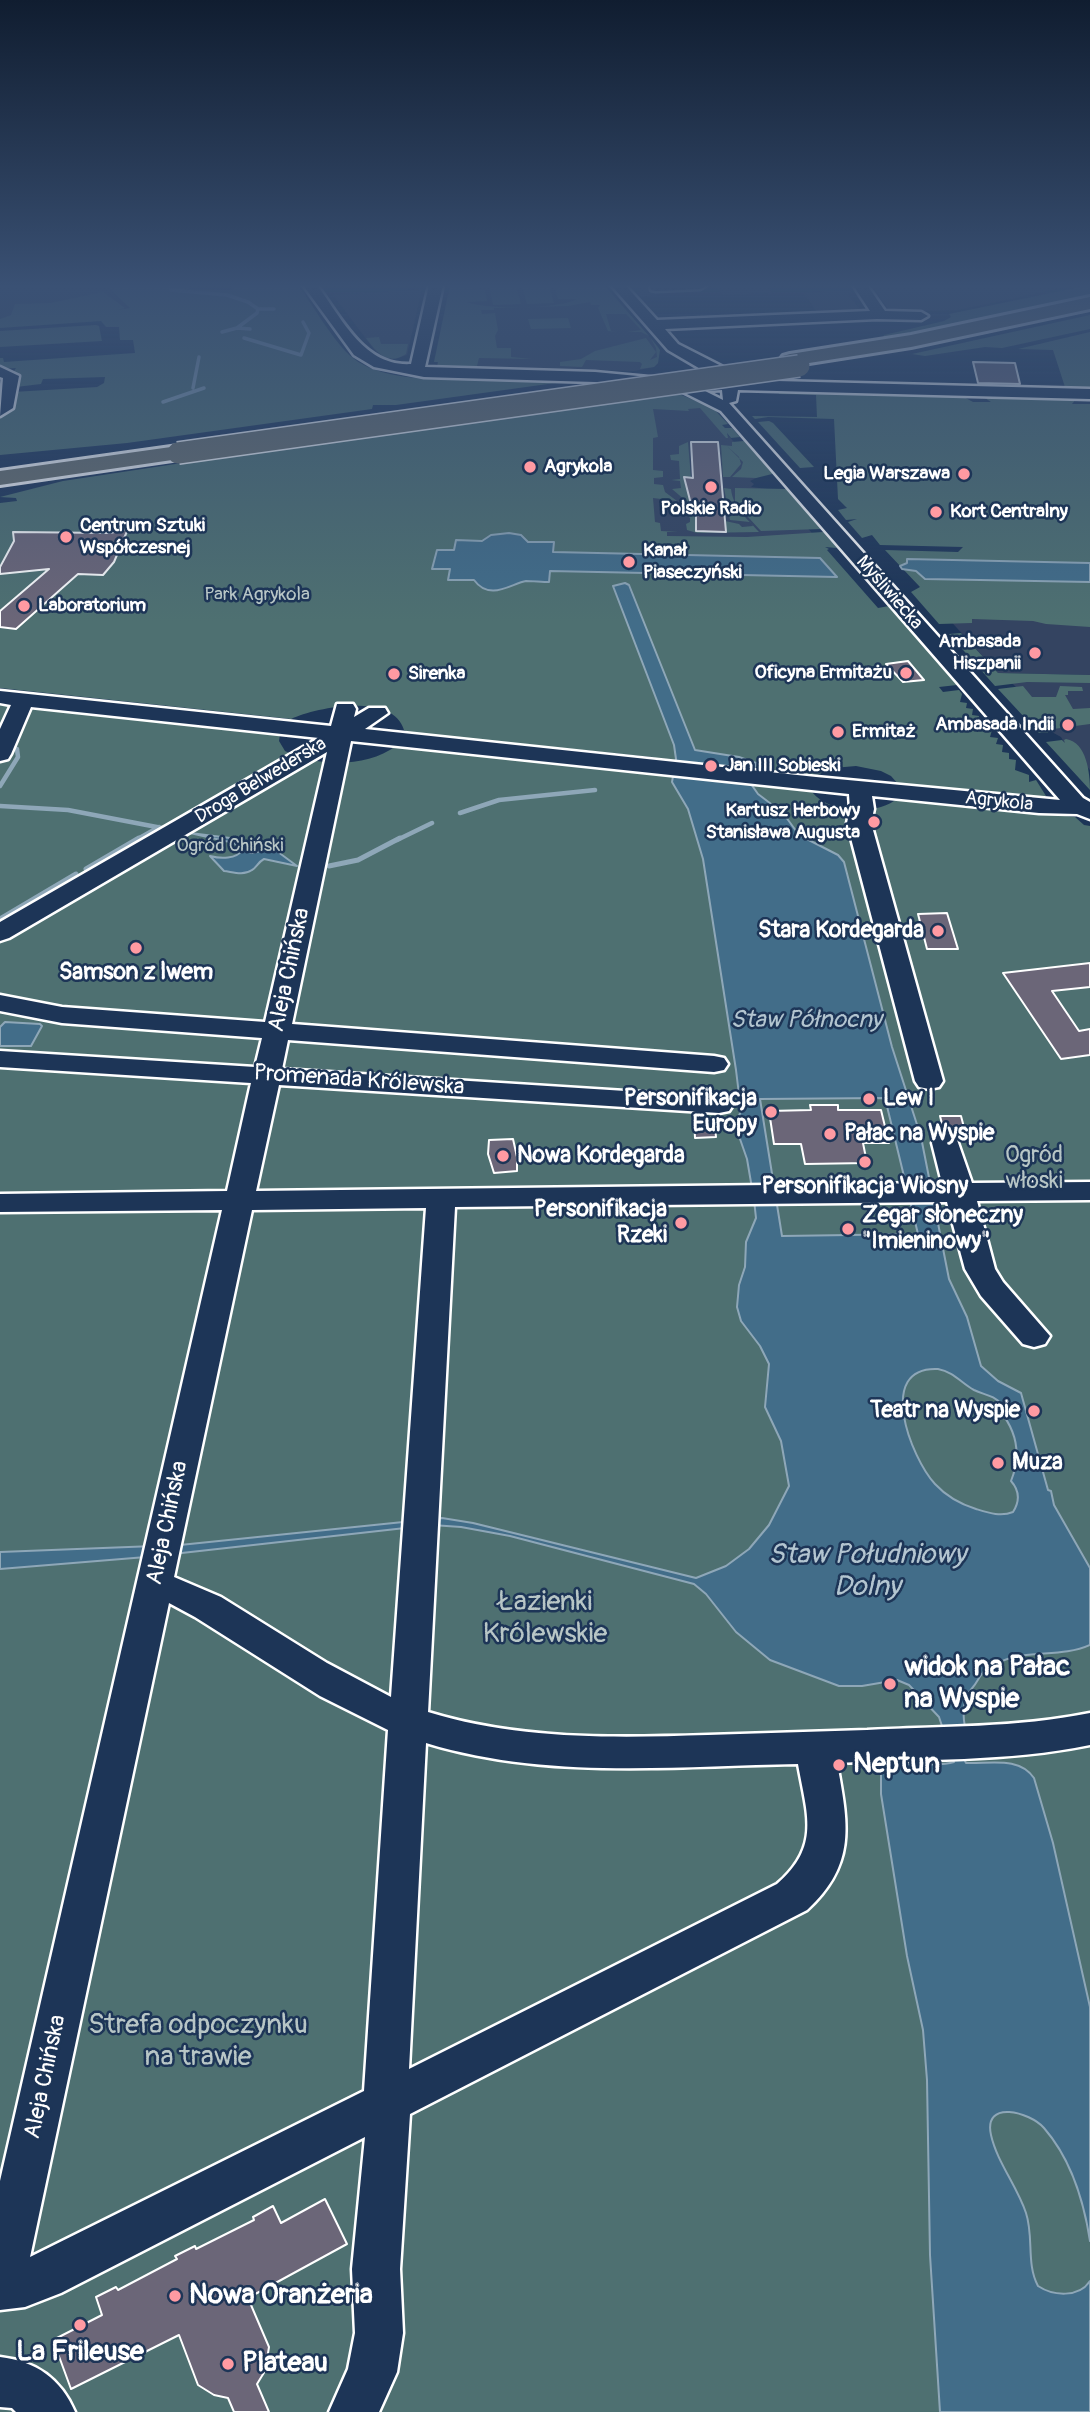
<!DOCTYPE html>
<html>
<head>
<meta charset="utf-8">
<style>
	body { margin:0 }
	canvas { display:block; background:#1d3557 }
</style>
</head>
<body>
<canvas width="1090" height="2412"></canvas>
<script>
const g = document.querySelector('canvas').getContext('2d');
g.lineJoin = 'round';
function fill(path, color) { g.fillStyle = color; g.fill(path, 'evenodd'); }
function stroke(path, color, width, dash) { g.strokeStyle = color; g.lineWidth = width; g.lineCap = dash ? 'butt' : 'round'; g.setLineDash(dash || []); g.stroke(path); }
function label(font, color, halo, rows, align = 'center') {
  g.font = font + ' Pangolin,sans-serif'; g.lineWidth = 5; g.setLineDash([]); g.textBaseline = 'middle'; g.strokeStyle = halo; g.fillStyle = color; for (const [text, x, y, turn = 0] of rows) {
    g.save(); g.translate(x, y); g.rotate((+turn || 0) * Math.PI / 180); g.textAlign = isNaN(turn) ? turn : align; if (halo) g.strokeText(text, 0, 0); g.fillText(text, 0, 0); g.restore();
  }
}
const built = new Path2D(`
	M0,285H141L145,318L0,327Z
	M452,285H604L659,348L658,363L654,367L634,371L437,367Z
	M715,285H767L773,293L722,295Z
	M872,285H1064L1067,287L958,310L890,312Z
	M422,289L407,355L395,359L383,357L376,352L333,295Z
	M851,290L852,293L848,294L863,314L819,315L803,292Z
	M700,402L762,475L750,481L754,484L751,487L775,490L817,539L653,537L650,403Z
	M946,616L1090,619V675L998,673Z
	M1010,681L1090,682V770L1081,760L1074,758L1062,745L1064,742L1061,737L1050,731L1019,697L1022,693Z`);
const green = new Path2D(`
	M92,285H189L190,289L231,290L235,285H298C313,305 334,343 353,358C394,392 502,374 555,383L396,405H373L372,409L127,443L0,455V415L6,414L13,392L97,387L104,383L105,377L43,379L41,384L16,387L14,371L16,368L0,369V358H3L4,362L135,353L133,340H120L119,327H106L101,321L0,328V319L11,315L15,304L50,303L103,292L125,308L117,310L130,308L108,287Z
	M450,285H535L491,286H516L521,304L493,305L489,286L466,290H485L487,301L467,302C486,310 560,309 577,299H558L555,289L573,287L549,285L554,303L527,304L522,286L604,285L649,336L641,332H628L641,330L626,314H606L611,331L618,332L608,331L598,308L600,305H591L590,302L568,306L494,308V310H481L482,314L495,313L498,330L495,336L497,348H511V357L532,359L479,358L477,366L523,369L437,367L438,362H434Z
	M1090,285V297L1022,314L883,339L884,335L944,321L951,317L949,314Z
	M1090,315V329L1002,348L985,347L925,356L912,354Z
	M568,318L571,328L531,329L528,319Z
	M96,325L99,326L102,341L0,347V331Z
	M1090,332V388L1065,387L1053,350L1018,349Z
	M379,337L381,344H408L406,354C387,367 375,350 366,338Z
	M650,337L660,350L658,363L654,367L640,369L642,364L640,362L586,360L582,367L560,366V362L581,359L595,351L646,338L656,352L650,360L657,357L656,348Z
	M778,390L962,396L973,402H991L982,396L1076,399L1072,404H1090V627L1046,624L1033,621L972,619V623L939,624L911,592L920,587L885,550L958,552L963,547L880,545L872,535L862,538L848,522L857,519L846,520L838,510L847,508L838,499L834,419L768,417L755,419L752,416L817,417L816,395L779,394Z
	M674,392L713,408L728,424L722,425L725,428H732L740,437L731,438L727,433L728,438H726L700,408L688,409L689,411L653,409L658,437L653,438V470L663,471V477L654,478V484L663,485L665,492L677,501L653,498L655,522L660,523L661,531L678,532H667V536L747,537L823,532L837,548L825,547L829,549L827,550L878,608L889,606L957,685L939,687L943,692L959,690L962,694L960,702L967,703L966,708L973,709L972,715L979,716L978,722L985,723L984,730H992L990,737L998,738L996,744L1003,745L1002,752L1009,753V759L1016,760L1015,770L1029,775V782L1036,780L1046,796L1029,797L898,784L891,776L881,771L856,766L833,768L817,775L780,771L755,774L757,767L676,759L674,765L652,757L412,733L404,730C393,692 316,707 291,719L0,688V503L17,501L16,498L0,497L63,481L413,428H433L455,420Z
	M769,421L773,423L814,467L800,468L758,422Z
	M744,441L772,473V474L756,478L732,477L741,469L743,462L727,446L739,457L741,464L730,477H723L721,445L732,446V442Z
	M688,442L691,478H685V486L694,487L692,506H687L686,501L672,489L681,488L680,481L671,480L680,479L679,461L671,460L670,455L679,454V446Z
	M724,488L731,489C733,508 747,518 759,532L697,533L687,530L686,524L690,522V518L687,515H696L697,531L725,532V521L739,524L742,527L753,526L750,522L730,520Z
	M735,488L786,489L821,529L761,531L735,503Z
	M961,633L998,673L1090,675V683L1027,682L995,686L949,634Z
	M1023,686L1032,697H1056L1060,686L1082,687L1083,691H1068V695H1065L1073,709L1090,708V724L1046,730L1048,733H1039L998,689Z
	M0,704L280,734L279,741L285,751C317,767 366,768 396,746L810,789C824,813 877,817 898,798L1075,817L1084,825L1090,826V2412H0Z
	M1066,739C1087,742 1090,774 1090,790L1046,742L1062,740L1065,743L1064,740Z`);
const water = new Path2D(`
	M509,533L521,535L528,542H554L553,552L820,558L837,577L550,571L549,582C542,582 533,581 526,581C512,583 490,602 474,580H448L450,569H432L437,550H454L456,540L482,541L491,535Z
	M907,559L1090,563V582L925,579L916,571L902,569L900,566L907,563Z
	M625,583L629,585L695,750L739,757L756,763L751,784L758,794L783,813L799,835L838,855L844,862L892,1047L921,1137L949,1279L967,1317L981,1366L998,1381L1021,1393L1048,1490L1051,1491L1054,1505L1090,1568V1645C1057,1660 1016,1646 986,1670C980,1674 978,1681 973,1687C963,1698 962,1712 965,1727C967,1739 959,1752 966,1763C990,1764 1019,1756 1034,1778L1053,1843L1090,2007V2241C1084,2202 1071,2159 1044,2128C1030,2112 983,2099 991,2135C997,2162 1017,2186 1026,2213C1034,2237 1026,2264 1038,2286C1053,2296 1079,2298 1090,2281V2412H940L930,2255L927,2080L923,2030L907,1956L881,1794V1773C904,1755 930,1770 954,1762L939,1717L909,1685L897,1680L862,1686H839L770,1660L736,1632L706,1594L694,1584L510,1536L461,1527L432,1525L146,1557L0,1569V1552L180,1545L442,1518L473,1523L696,1578L726,1566L749,1549L769,1525L789,1486L781,1441L765,1407L769,1364L760,1346L741,1321L737,1307L739,1285L745,1267L746,1242L756,1218L754,1200L747,1159L740,1139L738,1118L741,1111L736,1070L703,859L688,809L672,782L676,759L674,745L613,586ZM885,1098L918,1234L782,1236L760,1099ZM938,1369C954,1372 961,1383 974,1390C984,1395 994,1395 1001,1404L1000,1411C1018,1433 1021,1456 1011,1481C1019,1490 1020,1501 1013,1512C1001,1517 989,1513 976,1509C960,1504 947,1497 935,1484C911,1458 875,1366 938,1369Z
	M190,833L230,838L251,853L274,849L297,866L264,859C258,862 256,868 252,870C243,876 233,872 224,871L210,856C221,859 236,859 243,850L234,843Z
	M5,1022L40,1024L42,1026L31,1046H0V1027Z`);
const streamFar2 = new Path2D(`
	M169,285L171,290L227,295L248,302L258,309
	M237,328L250,329
	M222,332L237,328L257,313L258,309H274
	M244,338L301,355L309,333L303,322
	M193,388L199,357
	M163,402L204,388`);
const streamFar1 = new Path2D(`
	M0,786L18,757L17,749
	M0,806L68,810L162,828
	M460,813L499,800L595,790
	M136,840L159,827
	M397,840L432,823`);
const stream = new Path2D(`
	M329,866L358,860L400,838
	M86,869L139,838
	M0,919L76,874`);
const building = new Path2D(`
	M973,362L1015,363L1020,384L978,383Z
	M691,442H718L726,532L696,531V508H692L684,477L693,478Z
	M128,529L114,562L103,575L78,574L16,629L0,627V611L49,569L0,574V567L14,541L13,532L110,533Z
	M908,661L924,680L903,682L886,664Z
	M947,913L958,949H927L918,914Z
	M1090,963V987L1052,991L1079,1031L1090,1029V1055L1061,1059L1003,973Z
	M810,1105H838V1110H881L889,1143H863L867,1163L805,1164L801,1144H774L769,1111L811,1110Z
	M940,1116H961L966,1135L944,1132Z
	M694,1118H714L716,1137L695,1138Z
	M513,1139L517,1157V1171L494,1173L488,1154L489,1140Z
	M325,2199L347,2244L248,2298L269,2347L265,2371L257,2384L269,2412H234L228,2398L214,2395L198,2385L179,2335L71,2389L53,2340L102,2315L96,2297L116,2287L118,2290L177,2259L175,2256L195,2246L196,2249L254,2220L253,2217L273,2206L281,2223Z`);
const minorTunnel = new Path2D(`
	M639,288L656,287`);
const minor = new Path2D(`
	M303,285H317C341,317 364,367 411,364L429,285H443L425,367L595,372L681,380L694,385L702,381H721L668,350L611,285H625L657,320L870,311L853,285H867L885,311L921,312L928,316L921,320L877,319L665,329L678,344L731,371L737,380L1090,389V399L738,390L736,401L729,403L1083,798L1090,802V819L1077,814L1039,813L872,796L874,809L871,823L943,1081L939,1087L929,1089L919,1087L915,1081L847,823L850,809L849,794L351,741L292,1024L714,1056L724,1058L728,1064L724,1070L714,1072L288,1040L282,1069L719,1097L729,1099L733,1105L729,1111L719,1113L279,1085L256,1191L942,1183L932,1143L936,1137L946,1134L956,1137L972,1183L1090,1182V1200L977,1201L995,1269L1003,1282L1050,1336L1045,1344L1034,1347L1023,1344L981,1296L965,1269L947,1202L455,1207L428,1712C519,1740 614,1738 708,1735C761,1733 814,1732 867,1730C941,1726 1017,1728 1090,1713V1745C1008,1762 921,1759 837,1763C848,1824 857,1864 807,1910L410,2114L400,2269L403,2333L397,2372L379,2412H329L348,2369L355,2333L352,2269L365,2137L61,2293L25,2307L0,2310V2181L222,1210L0,1212V1194L227,1191L251,1083L0,1067V1051L255,1067L262,1038L62,1023L0,1011V995L62,1007L265,1022L327,752L9,938L0,941V922L319,738L31,707L11,754L8,759L0,761V729L11,705L0,703V691L331,726L337,704H353L356,709L354,717L369,708H385L388,713L365,729L816,777L1060,800L721,411L677,389L595,382L424,377L374,367L354,355ZM722,390L723,400L705,391ZM426,1208L391,1697L327,1663L221,1597L174,1577L252,1210ZM169,1603L195,1617L320,1696L388,1730L364,2091L30,2257ZM426,1743C547,1780 674,1766 798,1764C807,1815 821,1846 777,1884L409,2069Z
	M650,285H707L700,289L656,291L651,290Z
	M0,367L19,376L13,408L0,416L3,378L0,377Z
	M0,2357C36,2361 61,2379 75,2412H16L12,2408L0,2407Z`);
const major = new Path2D(`
	M1090,297V309L911,347L790,366L783,364L780,360L783,356L790,354L911,335Z
	M178,446L186,448L189,453L186,458L0,485V471Z`);
const majorBridge = new Path2D(`
	M178,453L799,366`);
const markers = [
	[530,467,7,"#ff9aa2"],
	[964,474,7,"#ff9aa2"],
	[711,487,7,"#ff9aa2"],
	[936,512,7,"#ff9aa2"],
	[66,537,7,"#ff9aa2"],
	[629,562,7,"#ff9aa2"],
	[24,606,7,"#ff9aa2"],
	[1035,653,7,"#ff9aa2"],
	[906,673,7,"#ff9aa2"],
	[394,674,7,"#ff9aa2"],
	[1068,725,7,"#ff9aa2"],
	[838,732,7,"#ff9aa2"],
	[711,766,7,"#ff9aa2"],
	[874,822,7,"#ff9aa2"],
	[938,931,7,"#ff9aa2"],
	[136,948,7,"#ff9aa2"],
	[869,1099,7,"#ff9aa2"],
	[771,1112,7,"#ff9aa2"],
	[830,1134,7,"#ff9aa2"],
	[503,1156,7,"#ff9aa2"],
	[865,1162,7,"#ff9aa2"],
	[681,1223,7,"#ff9aa2"],
	[848,1229,7,"#ff9aa2"],
	[1034,1411,7,"#ff9aa2"],
	[998,1463,7,"#ff9aa2"],
	[890,1684,7,"#ff9aa2"],
	[839,1765,7,"#ff9aa2"],
	[175,2296,7,"#ff9aa2"],
	[80,2325,7,"#ff9aa2"],
	[228,2364,7,"#ff9aa2"]
];
const farPoinames = [
	["Agrykola",544,467],
	["Legia Warszawa",950,474,"right"],
	["Polskie Radio",711,509,"center"],
	["Kort Centralny",950,512],
	["Centrum Sztuki",80,526],
	["Współczesnej",80,548],
	["Kanał",643,551],
	["Piaseczyński",643,573],
	["Laboratorium",38,606],
	["Ambasada",1021,642,"right"],
	["Hiszpanii",1021,664,"right"],
	["Oficyna Ermitażu",892,673,"right"],
	["Sirenka",408,674],
	["Ambasada Indii",1054,725,"right"],
	["Ermitaż",852,732],
	["Jan III Sobieski",725,766],
	["Kartusz Herbowy",860,811,"right"],
	["Stanisława Augusta",860,833,"right"]
];
const farStreetnames = [
	["Myśliwiecka",889,593,49],
	["Droga Belwederska",261,781,-31],
	["Agrykola",999,802,6]
];
const farParknames = [
	["Park Agrykola",257,595],
	["Ogród Chiński",230,846]
];
const poiNames = [
	["Stara Kordegarda",924,931,"right"],
	["Samson z lwem",136,973,"center"],
	["Personifikacja",757,1099,"right"],
	["Europy",757,1125,"right"],
	["Lew I",883,1099],
	["Pałac na Wyspie",844,1134],
	["Nowa Kordegarda",517,1156],
	["Personifikacja Wiosny",865,1187,"center"],
	["Personifikacja",667,1210,"right"],
	["Rzeki",667,1236,"right"],
	["Zegar słoneczny",862,1216],
	["\"Imieninowy\"",862,1242],
	["Teatr na Wyspie",1020,1411,"right"],
	["Muza",1012,1463]
];
const streetNames = [
	["Aleja Chińska",290,970,-78],
	["Promenada Królewska",359,1081,4],
	["Aleja Chińska",168,1523,-78],
	["Aleja Chińska",46,2077,-78]
];
const parkNames = [
	["Ogród",1034,1156],
	["włoski",1034,1182]
];
const waterNames = [
	["Staw Północny",806,1021]
];
const nearWaternames = [
	["Staw Południowy",867,1556],
	["Dolny",867,1588]
];
const nearParknames = [
	["Łazienki",545,1603],
	["Królewskie",545,1635],
	["Strefa odpoczynku",198,2026],
	["na trawie",198,2058]
];
const nearPoinames = [
	["widok na Pałac",904,1668],
	["na Wyspie",904,1700],
	["Neptun",853,1765],
	["Nowa Oranżeria",189,2296],
	["La Frileuse",80,2353,"center"],
	["Plateau",242,2364]
];
fill(built, '#344461');
fill(green, '#4e7071');
fill(water, '#426d89');
stroke(water, '#8ea7b8', 2);
stroke(streamFar2, '#8ea7b8', 3.5);
stroke(streamFar1, '#8ea7b8', 4.5);
stroke(stream, '#8ea7b8', 5);
fill(building, '#6b6678');
stroke(building, '#fff', 2);
stroke(minorTunnel, '#344968', 17, [17, 8]);
stroke(minor, '#fff', 5);
stroke(major, '#fff', 6);
fill(minor, '#1d3557');
fill(major, '#6a706d');
stroke(majorBridge, '#fff', 24, []);
stroke(majorBridge, '#6a706d', 21);
const sky = g.createLinearGradient(0, 0, 0, 622);
sky.addColorStop(0, '#101d30');
sky.addColorStop(0.46, '#3a5174');
sky.addColorStop(1, '#3a517400');
g.fillStyle = sky;
g.fillRect(0, 0, 1090, 622);
for (const [x, y, r, color] of markers) { const dot = new Path2D(); dot.arc(x, y, r, 0, 2 * Math.PI); g.fillStyle = color; g.fill(dot); stroke(dot, '#1d3557', 2.5); }
label('bold 19px', '#fff', '#1d3557', farPoinames, 'left');
label('19px', '#fff', '#1d3557', farStreetnames);
label('19px', '#b8c6c6', '#1d3557', farParknames);
label('bold 23px', '#fff', '#1d3557', poiNames, 'left');
label('23px', '#fff', '#1d3557', streetNames);
label('23px', '#b8c6c6', '#1d3557', parkNames);
label('italic 24px', '#b3c5d0', '#1d3557', waterNames);
label('italic 28px', '#b3c5d0', '#1d3557', nearWaternames);
label('28px', '#b8c6c6', '#1d3557', nearParknames);
label('bold 28px', '#fff', '#1d3557', nearPoinames, 'left');
</script>
</body>
</html>
